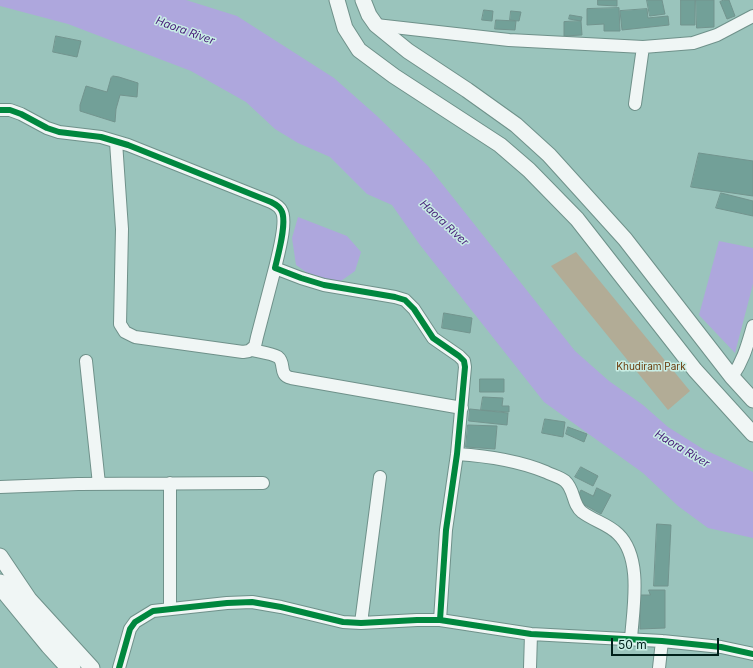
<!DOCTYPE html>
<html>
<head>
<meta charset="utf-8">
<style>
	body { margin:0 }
	#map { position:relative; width:753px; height:668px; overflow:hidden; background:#9ac4bc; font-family:Inter,sans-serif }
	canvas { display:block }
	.scale { position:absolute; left:611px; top:638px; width:108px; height:18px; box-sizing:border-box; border:2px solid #00201a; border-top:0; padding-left:5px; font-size:12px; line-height:14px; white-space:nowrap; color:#00201a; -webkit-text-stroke:3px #c9eee5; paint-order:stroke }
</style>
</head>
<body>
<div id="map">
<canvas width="753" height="668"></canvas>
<div class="scale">50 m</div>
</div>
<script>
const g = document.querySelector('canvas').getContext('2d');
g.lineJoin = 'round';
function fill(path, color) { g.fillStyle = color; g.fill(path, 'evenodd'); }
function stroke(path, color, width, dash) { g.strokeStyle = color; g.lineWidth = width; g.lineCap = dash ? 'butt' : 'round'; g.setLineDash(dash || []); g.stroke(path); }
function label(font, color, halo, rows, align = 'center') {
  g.font = font + ' Inter,sans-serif'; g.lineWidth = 3; g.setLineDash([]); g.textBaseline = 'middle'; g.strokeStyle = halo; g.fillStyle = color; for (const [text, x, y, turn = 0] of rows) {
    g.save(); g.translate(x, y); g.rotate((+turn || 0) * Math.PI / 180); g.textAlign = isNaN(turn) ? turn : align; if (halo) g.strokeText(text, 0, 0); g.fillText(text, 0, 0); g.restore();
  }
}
const green = new Path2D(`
	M576,252L690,391L668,410L551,266Z`);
const water = new Path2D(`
	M0,0H186L237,16L334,78L377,116L428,166L575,351L609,381L643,405L668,427L703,449L753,472V538L708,528L678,506L643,473L544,402L420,245L392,205L367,194L330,157L298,143L275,129L246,102L191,71L68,24L0,6Z
	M298,217L347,236L361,252L355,271L341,281L316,279L296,265L292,238Z
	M719,241L753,248V284L735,353L699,315Z`);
const building = new Path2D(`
	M598,0H617V6L598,5Z
	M647,0H662L665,14L650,16Z
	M681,0H695V25H681Z
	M696,0H714V27L697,28Z
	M724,0H729L735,16L727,19L720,2Z
	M619,8L620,31H604V24L587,25V9Z
	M647,9L648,18L668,16L669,25L622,30L620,11Z
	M484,10L493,11L492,21L482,20Z
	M511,11L521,12L519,21L510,20Z
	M570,15L582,17L581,21L569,19Z
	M496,20L516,21L515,30L495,29Z
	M581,21L582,35L564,36V22Z
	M56,36L81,41L77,57L53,52Z
	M113,76L119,77L138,83L137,97L120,95L116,109L115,122L80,111V105L86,86L107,92L111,78Z
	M699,153L753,161V196L691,187Z
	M721,193L753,201V216L716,208Z
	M444,313L472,318L470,333L442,328Z
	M480,379H504V392H480Z
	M483,397L503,398L502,406H509V412L481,410Z
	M470,409L508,413L507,425L469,421Z
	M545,419L565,422L563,437L542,433Z
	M468,425L497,426L495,449L466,447Z
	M568,427L587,434L584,442L566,434Z
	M581,467L598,476L593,486L575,477Z
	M597,488L611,495L601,514L576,500L581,490L593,496Z
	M657,524L671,525L668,586H654Z
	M649,590H665V628L640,629V595H650Z`);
const minor = new Path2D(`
	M376,25L509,40L643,47L693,43L717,35L753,16
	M635,104L643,47
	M0,110H10L21,114L47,128L59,132L101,137L128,145L271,202C275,204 279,206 281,210C288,220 278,255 275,268L301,278L324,285L395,297L405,300L414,309L433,338L459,356L464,361L465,367L457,454L446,530L440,620
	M116,142L122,229L120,324L125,332L135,337L243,352L249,351L255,346L257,337L275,268
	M252,350C260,352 271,353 278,357C286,363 278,375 291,378L462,408
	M86,361L99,484
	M732,377C744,359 747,346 753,326
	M457,454C488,456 517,460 546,472C552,475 560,477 565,481C575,490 572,504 582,512C594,521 608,524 618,534C643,558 633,608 631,639
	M0,487L78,484L263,483
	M170,609V483
	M361,623L380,477
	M119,668L130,629L135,622L153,611L227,603L252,602L281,607L343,622L361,623L417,620H440L531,634L662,641L721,647L753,654
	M530,668L531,634
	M659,668L662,641`);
const tertiary = new Path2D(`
	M337,0L345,28L359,50L394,76L500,145L529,170L577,219L695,370L753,434
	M363,0L369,15L376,25L408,51L467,90L516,125L549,155L625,239L732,377L753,400
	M0,556L29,599L92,668`);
const primary = new Path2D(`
	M0,584L50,645L71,668`);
const cycleway = new Path2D(`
	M0,110H10L21,114L47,128L59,132L101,137L128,145L271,202C275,204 279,206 281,210C288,220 278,255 275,268L301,278L324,285L395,297L405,300L414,309L433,338L459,356L464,361L465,367L457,454L446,530L440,620
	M119,668L130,629L135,622L153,611L227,603L252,602L281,607L343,622L361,623L417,620H440L531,634L662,641L721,647L753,654`);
const parkNames = [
	["Khudiram Park",651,367]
];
const waterNames = [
	["Haora River",185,31,20],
	["Haora River",444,223,43],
	["Haora River",682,449,31]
];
fill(green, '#b2ac96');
fill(water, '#aea7dd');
fill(building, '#72a098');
stroke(building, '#72948e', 1);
stroke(minor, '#6f918a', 14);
stroke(tertiary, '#6f918a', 17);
stroke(primary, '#6f918a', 21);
stroke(minor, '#f0f6f5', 12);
stroke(tertiary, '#f0f6f5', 15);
stroke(primary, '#f0f6f5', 19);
stroke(cycleway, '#00873e', 6);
label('10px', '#693a0a', '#c9eee5', parkNames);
label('italic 11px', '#471d79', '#c9eee5', waterNames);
</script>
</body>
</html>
